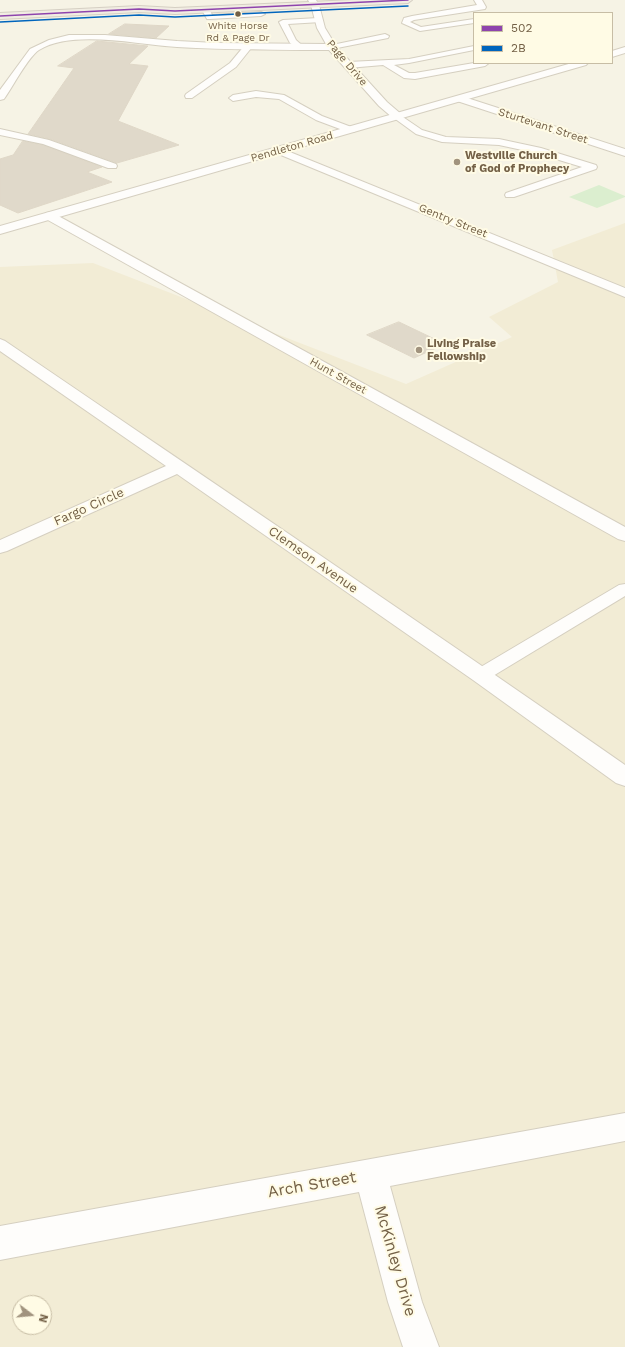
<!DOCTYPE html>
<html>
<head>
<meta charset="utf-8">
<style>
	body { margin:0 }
	#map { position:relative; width:625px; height:1347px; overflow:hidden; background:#f6f3e5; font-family:"Work Sans",sans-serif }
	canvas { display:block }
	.legend { position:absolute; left:473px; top:12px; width:140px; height:52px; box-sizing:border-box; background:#fffbe5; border:1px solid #c7bda5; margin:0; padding:5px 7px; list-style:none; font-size:12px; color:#736046 }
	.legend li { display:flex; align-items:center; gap:8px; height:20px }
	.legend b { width:20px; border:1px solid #c7bda5 }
	.north { position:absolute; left:12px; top:1295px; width:40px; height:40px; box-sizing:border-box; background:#fffbe5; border:1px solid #c7bda5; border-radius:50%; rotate:106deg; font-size:11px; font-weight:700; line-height:16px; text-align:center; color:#736046 }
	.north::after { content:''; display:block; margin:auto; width:14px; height:18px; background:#a1937e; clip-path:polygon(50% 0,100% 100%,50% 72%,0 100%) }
</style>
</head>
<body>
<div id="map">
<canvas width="625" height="1347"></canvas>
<ul class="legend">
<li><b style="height:5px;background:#8e44ad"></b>502</li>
<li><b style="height:5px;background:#0065bd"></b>2B</li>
</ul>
<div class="north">N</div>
</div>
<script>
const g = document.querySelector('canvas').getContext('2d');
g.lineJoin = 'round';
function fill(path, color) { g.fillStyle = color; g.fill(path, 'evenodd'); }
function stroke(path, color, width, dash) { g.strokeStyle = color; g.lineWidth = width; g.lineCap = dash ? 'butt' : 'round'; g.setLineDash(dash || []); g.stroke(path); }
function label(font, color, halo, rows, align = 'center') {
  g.font = font + ' "Work Sans",sans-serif'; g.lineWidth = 4; g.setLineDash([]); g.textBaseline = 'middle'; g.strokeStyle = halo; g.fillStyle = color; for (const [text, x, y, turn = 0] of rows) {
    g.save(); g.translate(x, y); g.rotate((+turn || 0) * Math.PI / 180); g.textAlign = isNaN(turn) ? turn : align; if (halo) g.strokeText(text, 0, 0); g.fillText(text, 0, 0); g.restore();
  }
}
const residential = new Path2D(`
	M625,223V1347H0V267L93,263L406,384L512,337L489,317L558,282L552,250ZM20,1303H44V1327H20Z`);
const green = new Path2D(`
	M599,185L625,196V197L597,208L569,197Z`);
const building = new Path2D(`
	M125,24L169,26L156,38L109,34Z
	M97,41L148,46L129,64L148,66L118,121L179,145L117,163L50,139L28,134L74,68L58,66Z
	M23,141L43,145L102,167L87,172L112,182L18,213L0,205V159L13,155Z
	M399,322L445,344L414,358L367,335Z`);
const service = new Path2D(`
	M474,0H482L486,7L485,9L414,20L410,22L421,27L474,19V23L420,31L402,23L404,18L412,16L477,5Z
	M203,8H209L212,15L261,12L265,14L261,16L210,19H207L202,10Z
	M318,18H321V22L288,24L296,40L305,48L301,50L290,43L279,22L283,20Z
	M385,34L389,36L388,38L332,49L328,47L332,45Z
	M245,45H248L252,47L236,67L192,98H186L185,96L186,94L230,63Z
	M474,46V50L409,63L394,65L409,73H415L474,63H489L485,66L415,79L404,78L383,65L348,68L344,65L348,62L409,59Z
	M256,91L284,95L322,116L354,128L356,130L354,132H348L316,120L279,99L256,97L233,101L229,98L233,95Z
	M397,113L422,130L446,137L499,139L541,148L596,165L597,167L596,169L514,197H506L505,195L506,193L582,167L536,153L499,145L442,142L416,134L394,118L392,116Z
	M0,129L49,140L116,164L117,166L116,168H108L43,144L0,135Z
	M625,584V596L488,679L481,681L474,679L471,675L474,671L619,585Z`);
const minor = new Path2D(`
	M308,0H316L319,5L325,28L336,46L387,102L401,114L402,116L401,118H393L379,106L329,50C279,50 228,50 177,47C139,45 73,29 39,50C28,57 12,88 4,99L0,100V90L30,49L49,40L69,35H105L177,41L216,43L326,44L317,28L311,5Z
	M461,96L625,149V156L457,101L456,99Z
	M280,148L625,288V297L276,153L274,151L276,149Z
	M51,212L625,527V541L618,539L46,219L45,216L46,213Z
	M0,339L5,341C212,482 420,622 625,765V786L616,783L473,680L177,474L7,551L0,553V540L166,466L0,351Z
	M625,1113V1141L390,1186L422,1302L439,1347H403L388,1302L359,1192L0,1260V1226Z`);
const tertiary = new Path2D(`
	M625,47V53L612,57V51Z
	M572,63H588L586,65L0,234V226Z`);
const trunk = new Path2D(`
	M354,0H412L408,3L175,14L139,12L0,19V13L139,6L175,8Z`);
const bus1 = new Path2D(`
	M0,16L139,9L175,11L408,0`);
const bus2 = new Path2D(`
	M0,22L139,15L175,17L408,6`);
const markers = [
	[238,14,3.5,"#736046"],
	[457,162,4,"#a1937e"],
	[419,350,4,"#a1937e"]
];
const farBusnames = [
	["White Horse",238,26],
	["Rd & Page Dr",238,38]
];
const farStreetnames = [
	["Page Drive",347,63,50],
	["Sturtevant Street",543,126,18],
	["Pendleton Road",292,147,-16],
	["Gentry Street",453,221,22],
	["Hunt Street",338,376,29]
];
const farPoinames = [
	["Westville Church",465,156],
	["of God of Prophecy",465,169],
	["Living Praise",427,344],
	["Fellowship",427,357]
];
const streetNames = [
	["Fargo Circle",89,507,-24],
	["Clemson Avenue",313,560,35]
];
const nearStreetnames = [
	["Arch Street",312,1185,-10],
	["McKinley Drive",395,1261,74]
];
fill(residential, '#f2ecd5');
fill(green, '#dbeecf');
fill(building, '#e0d9ca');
stroke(building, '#dfd7c7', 1);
stroke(service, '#d5cfc0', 2);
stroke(minor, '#d5cfc0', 2);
stroke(tertiary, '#d5cfc0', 2);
stroke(trunk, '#d5cfc3', 2);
fill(service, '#fefdfb');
fill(minor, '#fefdfb');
fill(tertiary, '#fefdfb');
fill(trunk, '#f1ede2');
stroke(bus1, '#8e44ad', 1.5);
stroke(bus2, '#0065bd', 1.5);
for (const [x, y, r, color] of markers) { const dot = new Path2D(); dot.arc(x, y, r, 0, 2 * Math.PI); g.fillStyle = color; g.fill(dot); stroke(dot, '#fffbe5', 1.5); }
label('10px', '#736046', '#fffbe5', farBusnames);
label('11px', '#736046', '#fffbe5', farStreetnames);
label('bold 11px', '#736046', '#fffbe5', farPoinames, 'left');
label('13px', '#736046', '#fffbe5', streetNames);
label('16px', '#736046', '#fffbe5', nearStreetnames);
</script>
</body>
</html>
